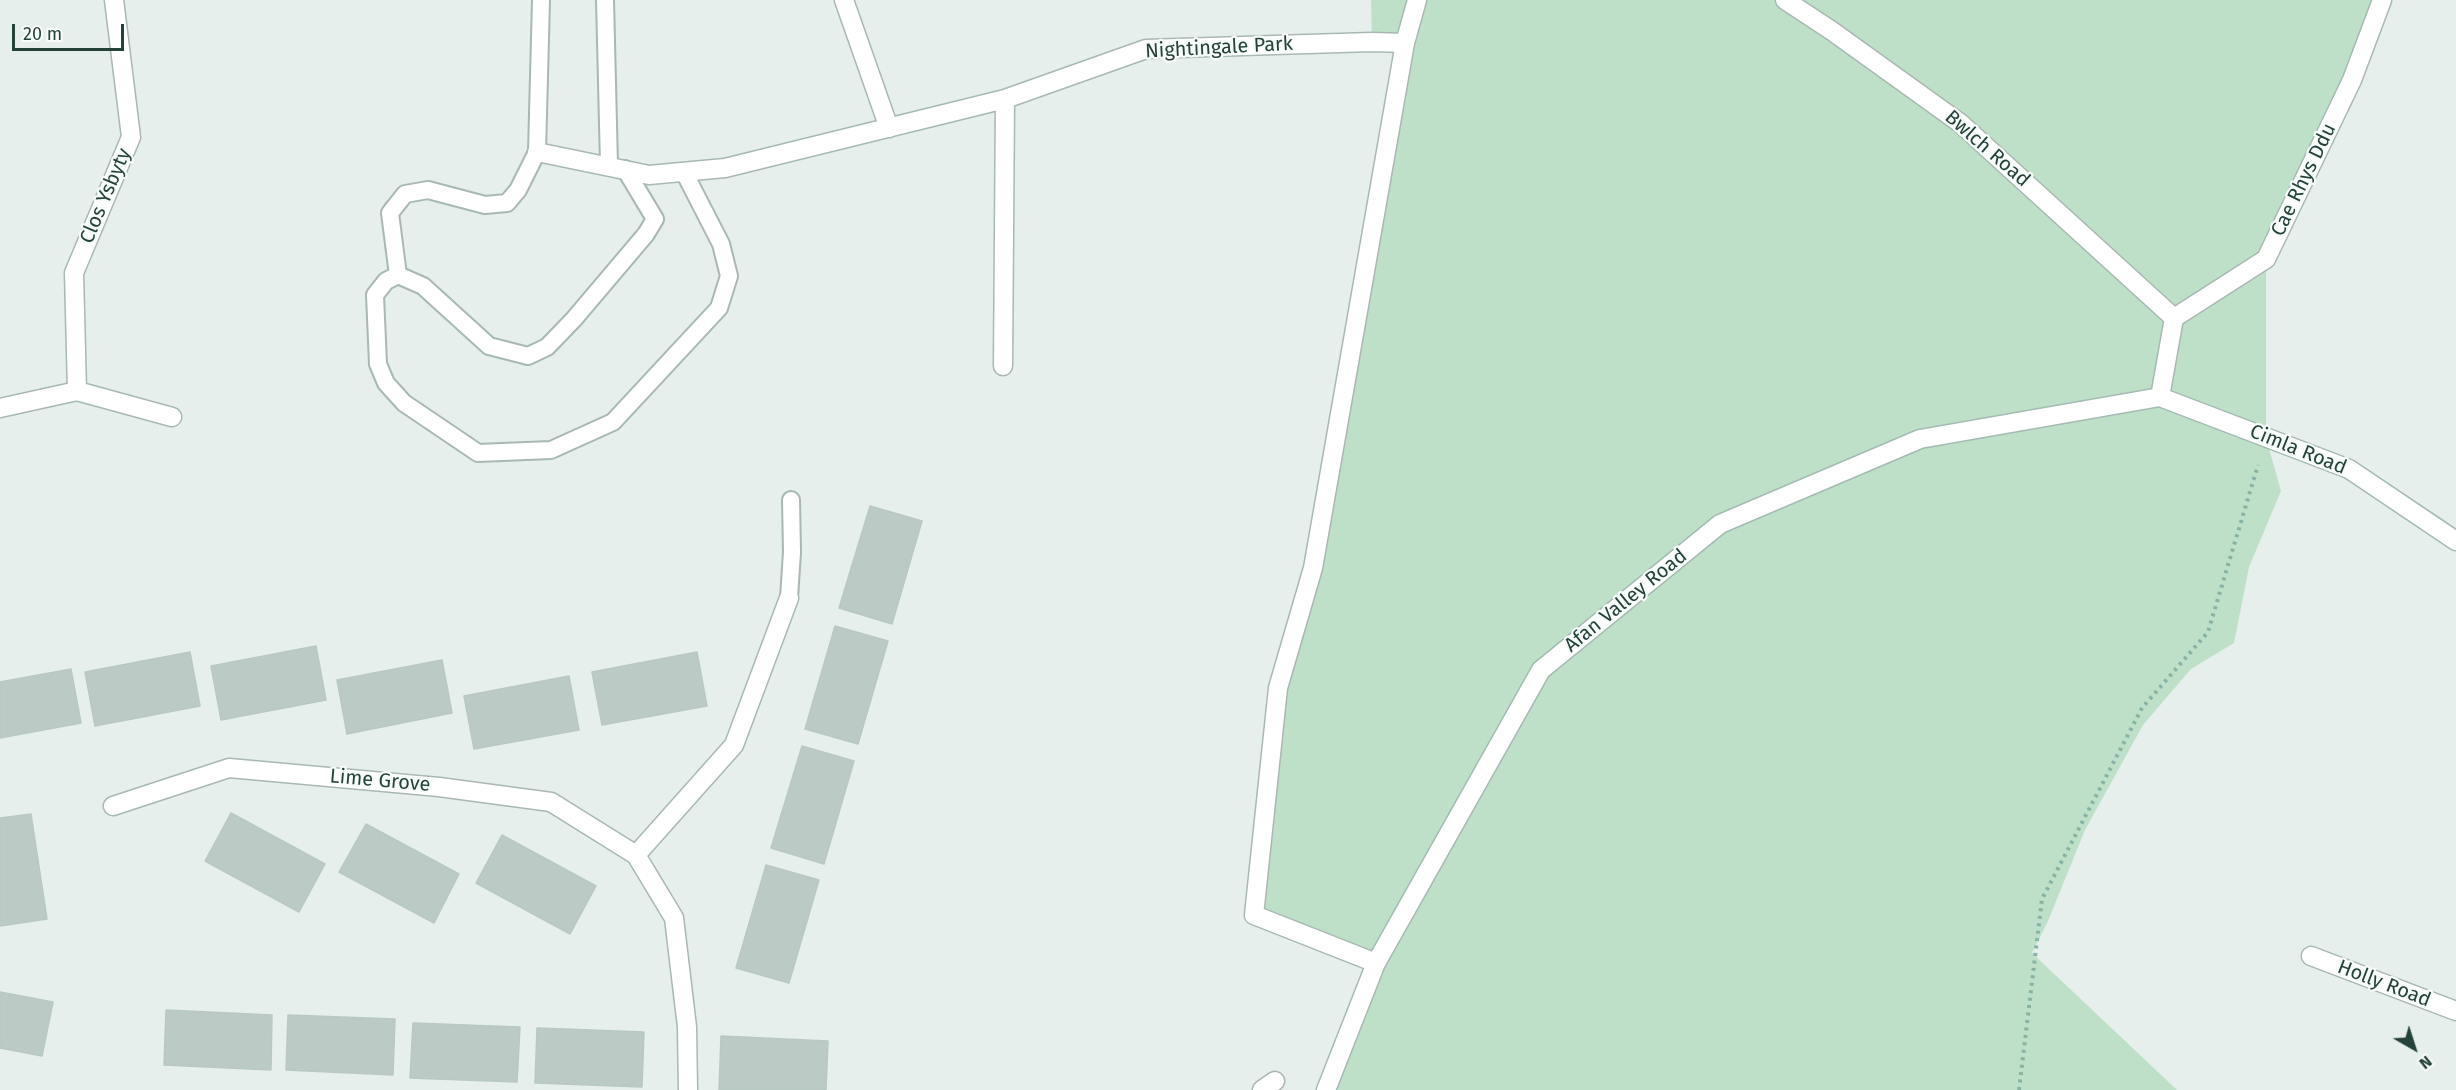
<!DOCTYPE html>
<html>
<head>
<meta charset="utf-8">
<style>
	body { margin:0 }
	#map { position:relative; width:2456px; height:1090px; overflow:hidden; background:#e6efeb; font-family:"Fira Sans",sans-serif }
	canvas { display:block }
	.north { position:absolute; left:2384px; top:1018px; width:60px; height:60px; -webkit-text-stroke:4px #f7fbf9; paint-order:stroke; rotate:141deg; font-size:16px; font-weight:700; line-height:24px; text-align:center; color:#24423a }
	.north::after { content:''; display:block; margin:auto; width:21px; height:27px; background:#24423a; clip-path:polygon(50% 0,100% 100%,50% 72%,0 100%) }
	.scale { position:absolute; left:12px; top:24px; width:112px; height:27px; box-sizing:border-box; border:3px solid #24423a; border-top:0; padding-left:8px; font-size:18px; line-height:21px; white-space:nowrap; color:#24423a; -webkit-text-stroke:4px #f7fbf9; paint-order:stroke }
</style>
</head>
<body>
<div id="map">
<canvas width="2456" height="1090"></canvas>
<div class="north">N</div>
<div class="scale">20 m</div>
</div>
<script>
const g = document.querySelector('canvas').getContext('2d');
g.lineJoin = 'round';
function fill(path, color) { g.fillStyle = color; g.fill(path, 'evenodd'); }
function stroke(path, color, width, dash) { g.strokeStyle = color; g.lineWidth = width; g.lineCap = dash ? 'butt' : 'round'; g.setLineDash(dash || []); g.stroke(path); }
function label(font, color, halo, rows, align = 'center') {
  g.font = font + ' "Fira Sans",sans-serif'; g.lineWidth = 4.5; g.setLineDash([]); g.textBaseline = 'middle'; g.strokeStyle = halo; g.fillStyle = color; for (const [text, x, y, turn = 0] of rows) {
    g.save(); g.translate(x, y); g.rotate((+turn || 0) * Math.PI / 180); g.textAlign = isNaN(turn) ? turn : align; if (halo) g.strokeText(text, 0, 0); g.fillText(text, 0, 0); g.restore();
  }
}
const green = new Path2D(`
	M1371,0H2382L2266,259V438L2281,491L2249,567L2234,643L2191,669L2143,725L2085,830L2048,921L2032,953L2177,1090H1326L1376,963L1254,915L1278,688L1313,568L1405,44L1372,42Z`);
const building = new Path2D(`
	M870,506L922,521L892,624L839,608Z
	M835,626L888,641L858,744L805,729Z
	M316,646L326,700L221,720L211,666Z
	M190,652L200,706L95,726L85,672Z
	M697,652L707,706L602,725L592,672Z
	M442,660L452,713L347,734L337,680Z
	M71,669L81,723L0,738V682Z
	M569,676L579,730L474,749L464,696Z
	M802,746L854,761L824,864L771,848Z
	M231,813L325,864L299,912L205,861Z
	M31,814L47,919L0,926V818Z
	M366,824L459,874L434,923L339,872Z
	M502,835L596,886L570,934L476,883Z
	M766,865L819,880L789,983L736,968Z
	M0,992L53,1002L42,1056L0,1048Z
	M166,1010L272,1015L271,1070L164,1065Z
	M288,1015L395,1019L393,1075L286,1070Z
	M413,1023L520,1027L517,1082L410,1078Z
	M537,1028L644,1032L642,1087L535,1083Z
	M721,1036L828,1041L826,1090H719Z`);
const path = new Path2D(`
	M2019,1090L2042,899L2142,708L2208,632L2258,465`);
const lane = new Path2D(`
	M605,0L609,165
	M625,169L655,219L646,234L574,319L547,347L528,356L489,346L423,286L398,275L386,281L375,295L378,364L386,383L404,403L478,453L551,450L613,422L719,308L729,276L721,244L684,172
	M398,275L390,213L405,194L428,190L485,205L507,203L518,190L537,152L541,0
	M789,598L792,552L791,500`);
const street = new Path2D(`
	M844,0L889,128
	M1785,0L1832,31L1960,123L2174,318
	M537,152L649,175L725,168L1005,99L1146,49L1372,42L1405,43
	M2174,318L2266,259L2352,80L2382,0
	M1003,366L1005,99
	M77,391L74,273L131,137L114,0
	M2160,397L2174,318
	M0,408L77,391L172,417
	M113,806L229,768L439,787L551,802L636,855L674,918L687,1027L688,1090
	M636,855L734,745L789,598
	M2311,956L2456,1011
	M1376,963L1254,915L1278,688L1313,568L1405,43L1417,0
	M1262,1090L1275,1081`);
const secondary = new Path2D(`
	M1326,1090L1376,963L1541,670L1720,524L1920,439L2160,397L2349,469L2456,541`);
const streetNames = [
	["Nightingale Park",1219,48,-3],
	["Bwlch Road",1987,149,41],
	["Cae Rhys Ddu",2304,180,-64],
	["Clos Ysbyty",106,196,-67],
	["Cimla Road",2298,450,22],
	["Afan Valley Road",1626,601,-39],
	["Lime Grove",380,781,5],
	["Holly Road",2384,984,21]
];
fill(green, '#bfe0c8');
fill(building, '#bbcac4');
stroke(building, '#b8c9c2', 1.5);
stroke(lane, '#a8b8b2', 20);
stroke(street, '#a8b8b2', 21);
stroke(secondary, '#a4bbb3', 21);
stroke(path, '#86b3a5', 4, [3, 4.5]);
stroke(lane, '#fff', 16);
stroke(street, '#fff', 18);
stroke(secondary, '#fff', 18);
label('20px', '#24423a', '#f7fbf9', streetNames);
</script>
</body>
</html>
